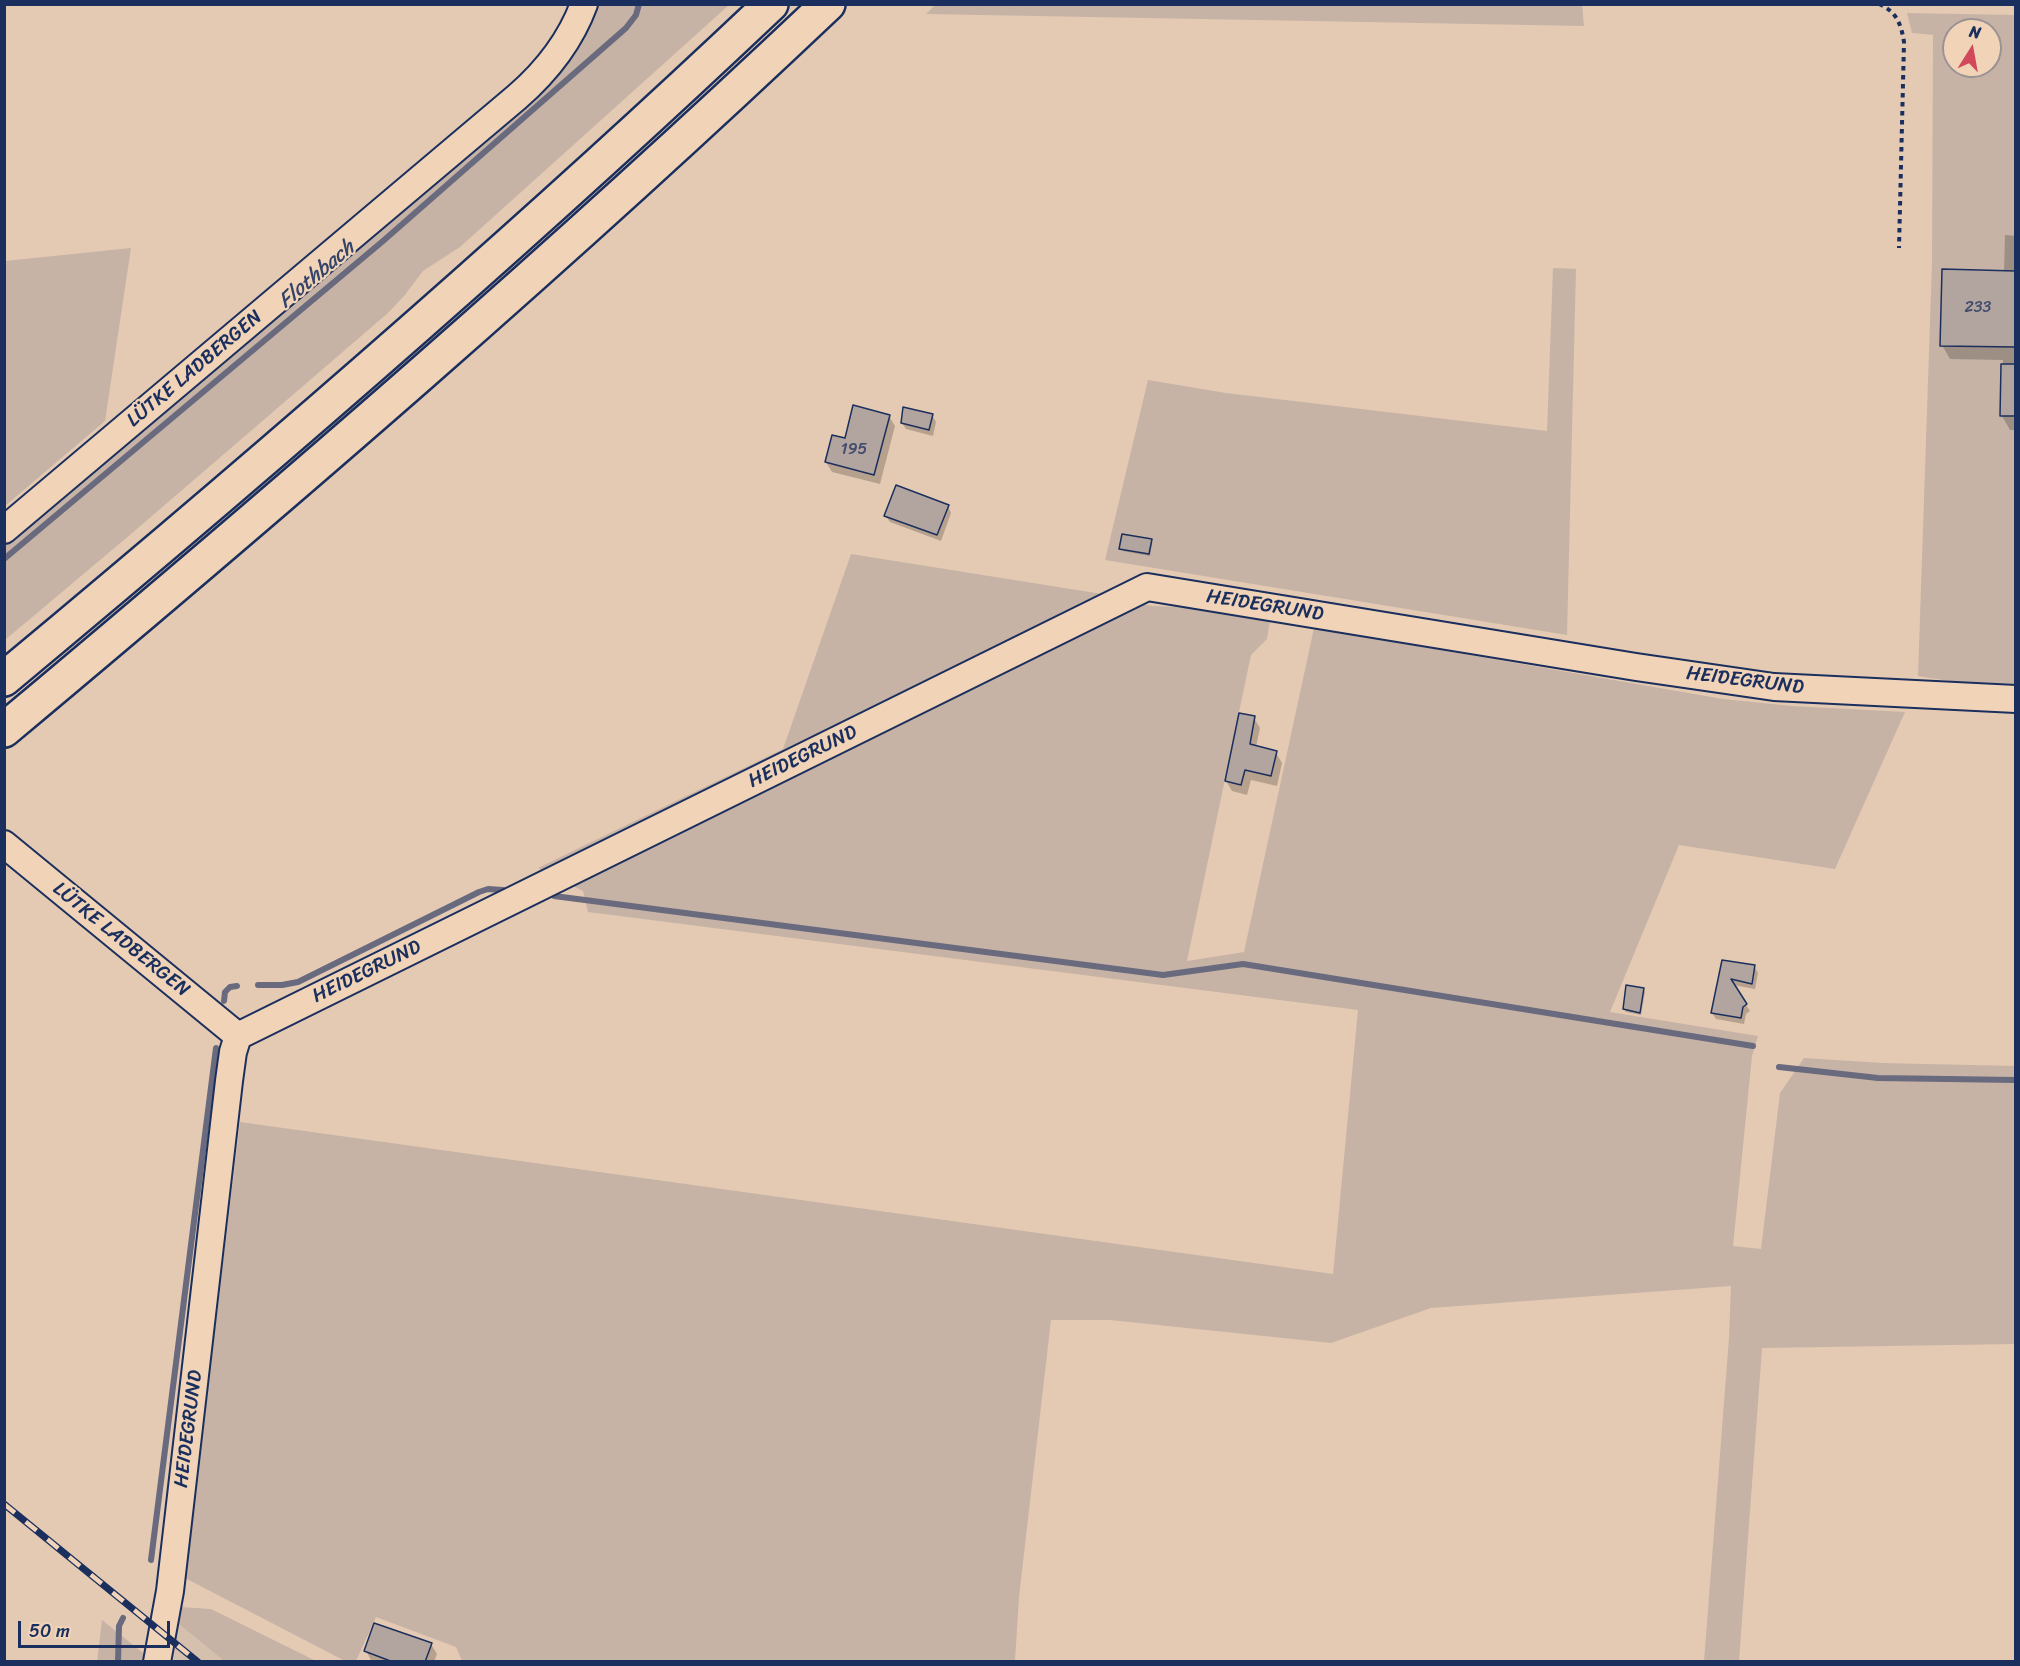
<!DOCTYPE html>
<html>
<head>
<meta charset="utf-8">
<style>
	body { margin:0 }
	#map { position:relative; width:2020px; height:1666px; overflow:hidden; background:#e4cab3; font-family:Sriracha,sans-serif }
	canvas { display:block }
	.frame { position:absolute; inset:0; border:6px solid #1b2f5e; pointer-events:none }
	.north { position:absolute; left:1942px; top:18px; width:60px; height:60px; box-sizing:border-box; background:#f1d4b8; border:2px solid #9b9294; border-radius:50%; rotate:11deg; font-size:16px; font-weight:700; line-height:24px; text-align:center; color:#1b2f5e }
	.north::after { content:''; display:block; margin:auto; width:21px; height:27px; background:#d1495b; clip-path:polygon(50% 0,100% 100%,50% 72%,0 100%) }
	.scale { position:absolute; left:18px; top:1621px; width:152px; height:27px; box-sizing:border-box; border:3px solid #1b2f5e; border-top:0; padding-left:8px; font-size:18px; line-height:21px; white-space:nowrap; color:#1b2f5e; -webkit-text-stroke:4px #f1d4b8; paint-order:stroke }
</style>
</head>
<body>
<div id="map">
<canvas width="2020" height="1666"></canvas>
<div class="frame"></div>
<div class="north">N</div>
<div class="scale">50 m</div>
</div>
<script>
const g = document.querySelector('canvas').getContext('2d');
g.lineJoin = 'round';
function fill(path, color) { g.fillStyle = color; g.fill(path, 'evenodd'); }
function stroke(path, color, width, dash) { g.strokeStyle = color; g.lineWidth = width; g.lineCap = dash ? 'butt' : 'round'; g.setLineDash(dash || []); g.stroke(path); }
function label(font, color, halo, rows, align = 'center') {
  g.font = font + ' Sriracha,sans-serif'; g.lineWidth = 4.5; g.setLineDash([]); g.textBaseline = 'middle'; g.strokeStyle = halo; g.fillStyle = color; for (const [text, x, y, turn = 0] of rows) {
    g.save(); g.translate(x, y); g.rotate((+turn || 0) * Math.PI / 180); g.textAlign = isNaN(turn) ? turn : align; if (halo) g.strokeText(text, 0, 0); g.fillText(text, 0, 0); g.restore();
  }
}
const built = new Path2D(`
	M179,1624L224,1661L173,1662Z`);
const green = new Path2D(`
	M936,4H1582L1584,26L926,14Z
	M589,5H729L460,247L423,271L404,296L388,313L131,534L5,640V538L530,93Z
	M1907,13L2015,15V684L1949,681L1918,676L1932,263L1933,35L1912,33ZM1954,30H1990V66H1954Z
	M131,248L105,421L5,506V261Z
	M1553,268L1576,269L1567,635L1105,560L1148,380L1226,393L1547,431Z
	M851,554L1102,594L1152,606L1181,607L1270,620L1267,639L1251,655L1187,961L1244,952L1314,628L1723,699L1792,706L1905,712L1835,869L1679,845L1610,1012L1758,1036L1752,1056L1733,1246L1761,1249L1780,1093L1804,1058L1883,1063L2015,1066V1344L1762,1348L1739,1661H1704L1729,1338L1731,1286L1431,1308L1331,1343L1110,1320H1051L1019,1597L1015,1661H462L456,1647L376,1617L356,1661H345L185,1578L240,1122L1333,1274L1358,1010L588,912L583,891L538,868L783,749Z
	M180,1607L211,1609L316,1661H224L179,1624Z
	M102,1620L148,1657V1661L97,1662Z`);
const shadow = new Path2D(`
	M2005,235L2016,236V430H2010L2002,416L2003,360L1950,359L1942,345L2004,272Z
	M932,415L936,422L933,436L906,429L902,423Z
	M889,416L895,426L880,484L832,472L826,462L846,440Z
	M948,506L951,513L941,541L890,522L886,516Z
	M1151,540L1152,543L1150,556L1123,551L1121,548Z
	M1254,718L1260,728L1256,747L1276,753L1282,763L1277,786L1251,780L1247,795L1232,791L1226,781Z
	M1724,961L1754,966L1758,973L1755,989L1733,985L1750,1011L1746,1014L1744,1024L1716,1019L1712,1013Z
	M1643,989L1645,992L1641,1015L1626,1012L1624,1009Z
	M431,1644L437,1654L434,1662H372L366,1651Z`);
const stream = new Path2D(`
	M4,559L383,241L626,28L636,15L639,4
	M554,896L1163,975L1243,964L1753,1046
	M258,985H282L298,982L479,892L488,889L503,890
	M224,1001L225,992L230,987L237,986
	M1779,1067L1878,1078L2016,1080
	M151,1560L216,1048
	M118,1662L119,1626L123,1618`);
const building = new Path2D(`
	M1942,269L2016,271V347L1940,346Z
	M2001,364H2016V416H2000Z
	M853,405L890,415L874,475L825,462L832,435L845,438Z
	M903,407L933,414L929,430L901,423Z
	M896,485L949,505L937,535L884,516Z
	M1122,534L1152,539L1149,554L1119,549Z
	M1239,713L1255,716L1250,744L1277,751L1271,776L1245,770L1241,785L1225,781Z
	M1722,960L1755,965L1752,984L1731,979L1747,1004L1743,1007L1741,1018L1711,1013Z
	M1626,985L1644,988L1640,1013L1623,1009Z
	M374,1623L432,1643L425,1662H393L364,1651Z`);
const path = new Path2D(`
	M1879,4C1897,12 1901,24 1904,42L1899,248`);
const minor = new Path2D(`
	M4,530L517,97C547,71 570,42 584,4
	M4,844L238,1036
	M157,1662L170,1591L229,1081L233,1052L238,1036L1147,587L1636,667L1774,687L2016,699`);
const highway = new Path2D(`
	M4,679C266,461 524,238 771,4
	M4,730C285,495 562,256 828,4`);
const rail = new Path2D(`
	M4,1504L198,1662`);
const numberNames = [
	["233",1978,308],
	["195",854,450]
];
const streetNames = [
	["LÜTKE LADBERGEN",195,369,-40],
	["HEIDEGRUND",1265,606,9],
	["HEIDEGRUND",1745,681,7],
	["HEIDEGRUND",803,757,-26],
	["LÜTKE LADBERGEN",121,940,39],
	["HEIDEGRUND",367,972,-26],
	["HEIDEGRUND",189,1429,-83]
];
const waterNames = [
	["Flothbach",317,275,-40]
];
fill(built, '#d5bfad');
fill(green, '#c6b3a6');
fill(shadow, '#0003');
stroke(stream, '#696a7e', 6);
fill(building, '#b2a49e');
stroke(building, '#1b2f5e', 1.5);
stroke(minor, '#1b2f5e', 30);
stroke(highway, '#1b2f5e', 38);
stroke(path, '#1b2f5e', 4, [4.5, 4.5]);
stroke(minor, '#f1d4b8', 26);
stroke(highway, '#f1d4b8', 33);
stroke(rail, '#1b2f5e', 7);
stroke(rail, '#f1d4b8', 4.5, [14]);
label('16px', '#414c6e', null, numberNames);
label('20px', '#1b2f5e', '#f1d4b8', streetNames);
label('italic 21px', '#354369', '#f1d4b8', waterNames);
</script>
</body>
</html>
